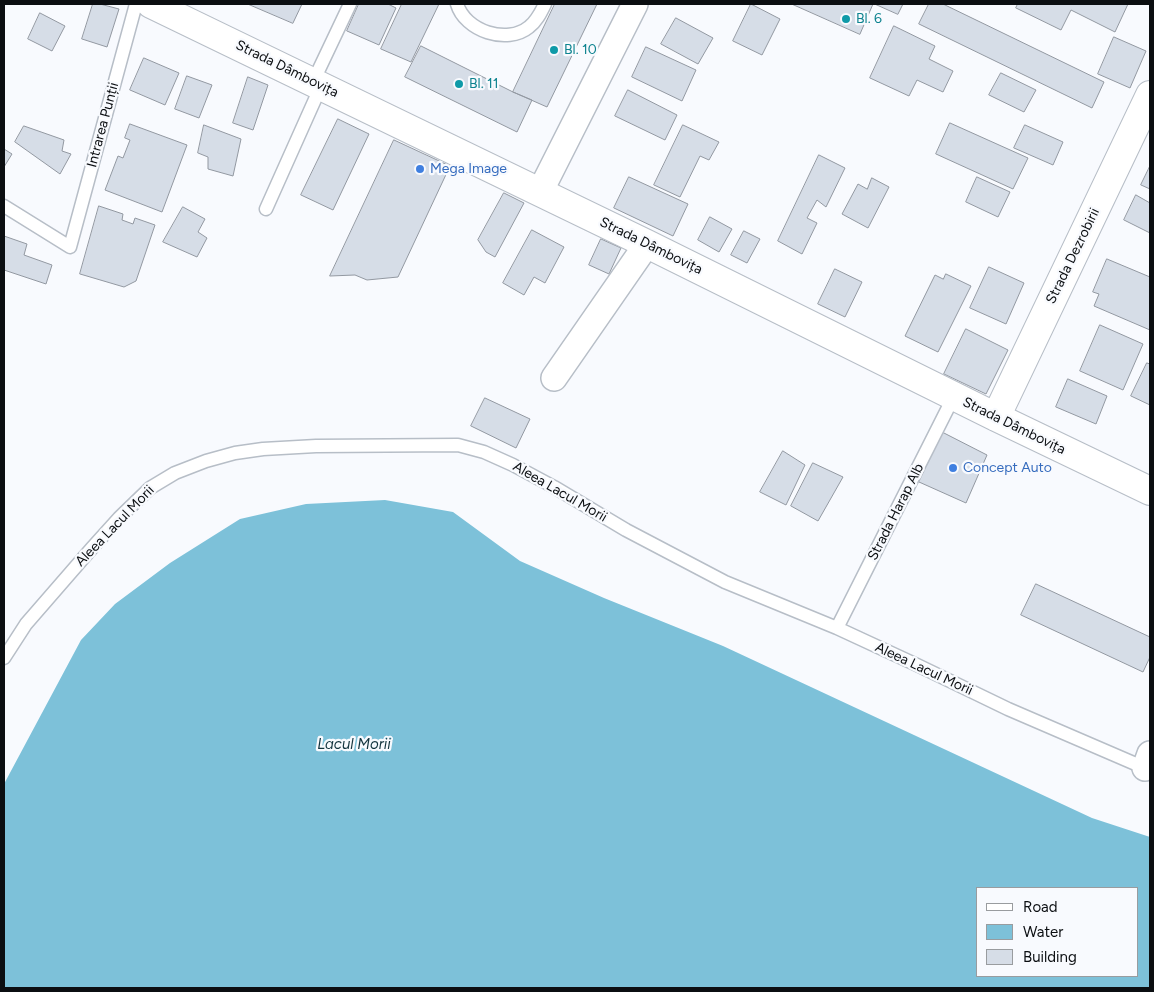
<!DOCTYPE html>
<html>
<head>
<meta charset="utf-8">
<style>
	body { margin:0 }
	#map { position:relative; width:1154px; height:992px; overflow:hidden; background:#f8fafe; font-family:Figtree,sans-serif }
	canvas { display:block }
	.frame { position:absolute; inset:0; border:5px solid #0b0e11; pointer-events:none }
	.legend { position:absolute; left:976px; top:887px; width:162px; height:90px; box-sizing:border-box; background:#f8fafe; border:1px solid #999c9f; margin:0; padding:6px 9px; list-style:none; font-size:15px; color:#0b0e11 }
	.legend li { display:flex; align-items:center; gap:10px; height:25px }
	.legend b { width:25px; border:1px solid #999c9f }
</style>
</head>
<body>
<div id="map">
<canvas width="1154" height="992"></canvas>
<div class="frame"></div>
<ul class="legend">
<li><b style="height:6px;background:#fff"></b>Road</li>
<li><b style="height:14px;background:#7dc1d9"></b>Water</li>
<li><b style="height:14px;background:#d6dde7"></b>Building</li>
</ul>
</div>
<script>
const g = document.querySelector('canvas').getContext('2d');
g.lineJoin = 'round';
function fill(path, color) { g.fillStyle = color; g.fill(path, 'evenodd'); }
function stroke(path, color, width, dash) { g.strokeStyle = color; g.lineWidth = width; g.lineCap = dash ? 'butt' : 'round'; g.setLineDash(dash || []); g.stroke(path); }
function label(font, color, halo, rows, align = 'center') {
  g.font = font + ' Figtree,sans-serif'; g.lineWidth = 4.5; g.setLineDash([]); g.textBaseline = 'middle'; g.strokeStyle = halo; g.fillStyle = color; for (const [text, x, y, turn = 0] of rows) {
    g.save(); g.translate(x, y); g.rotate((+turn || 0) * Math.PI / 180); g.textAlign = isNaN(turn) ? turn : align; if (halo) g.strokeText(text, 0, 0); g.fillText(text, 0, 0); g.restore();
  }
}
const water = new Path2D(`
	M385,500L453,512L520,561L604,598L723,646L1092,818L1150,837V988H4V784L81,640L115,604L170,563L240,519L306,504ZM978,888H1138V976H978Z`);
const building = new Path2D(`
	M93,4H100L119,9L107,47L82,39Z
	M248,4H302L293,23Z
	M359,4H388L396,8L379,45L347,31Z
	M402,4H439L411,62L381,49Z
	M555,4H597L547,107L513,92Z
	M751,4L780,19L762,55L733,41Z
	M792,4H873L860,34Z
	M875,4H903L898,14Z
	M929,4H943L1104,82L1092,108L919,24Z
	M1018,4H1128L1115,32L1071,10L1061,30L1016,8Z
	M40,13L65,26L52,51L28,39Z
	M676,18L713,38L698,64L661,44Z
	M894,26L935,46L929,59L953,71L943,92L917,80L909,96L870,78Z
	M1114,37L1146,51L1130,88L1098,74Z
	M421,46L513,92L532,100L517,132L405,77Z
	M646,47L696,70L682,101L632,77Z
	M144,58L179,73L165,105L130,90Z
	M1001,73L1036,90L1024,112L989,95Z
	M187,76L212,85L199,118L175,109Z
	M248,77L268,85L253,130L233,123Z
	M628,90L677,115L665,140L615,116Z
	M338,119L369,134L333,210L301,195Z
	M950,123L1028,158L1013,189L936,154Z
	M130,124L187,145L162,212L105,190L118,156L123,158L130,140L125,138Z
	M204,125L241,139L233,176L208,169V157L198,153Z
	M683,125L719,142L709,160L700,156L680,197L654,185Z
	M1025,125L1063,142L1053,165L1014,148Z
	M24,126L64,140L62,151L71,154L60,174L15,142Z
	M394,140L450,166L398,277L367,280L355,275L330,276Z
	M4,149L12,154L4,167Z
	M819,155L845,168L826,207L817,200L807,218L817,223L802,254L778,241Z
	M1150,166V189L1141,185Z
	M629,177L688,204L673,236L614,208Z
	M977,177L1010,192L998,217L966,202Z
	M872,178L889,187L868,228L842,214L858,184L867,189Z
	M504,193L524,203L495,257L486,252L478,240Z
	M1136,195L1150,203V233L1124,220Z
	M99,206L123,214L122,220L133,224L135,218L155,225L136,281L124,287L80,274Z
	M183,207L205,219L198,232L207,238L197,257L163,242Z
	M710,217L732,229L719,252L698,240Z
	M532,230L564,247L545,283L534,277L524,295L503,283Z
	M744,231L760,239L747,263L731,255Z
	M4,236L27,244L24,255L52,265L46,284L4,270Z
	M601,239L621,248L609,274L589,265Z
	M1107,259L1150,277V330L1094,306L1099,294L1093,292Z
	M989,267L1024,283L1006,324L970,308Z
	M835,269L862,282L845,317L818,304Z
	M946,274L971,286L938,352L905,336L935,275L943,279Z
	M1100,325L1143,344L1123,390L1080,371Z
	M966,329L1008,350L986,394L944,374Z
	M1147,363L1150,364V405L1131,396Z
	M1068,379L1107,396L1096,424L1056,407Z
	M485,398L530,419L516,448L471,426Z
	M942,432L987,455L966,503L919,482Z
	M783,451L805,465L786,505L760,492Z
	M813,463L843,477L818,521L791,506Z
	M1036,584L1150,637V657L1143,672L1021,615Z`);
const service = new Path2D(`
	M457,4C465,31 507,45 529,27C537,21 541,12 545,4
	M313,82L350,4
	M4,206L70,247L136,4
	M266,209L321,86
	M837,628L954,396
	M4,658L26,624L92,548L119,518L150,488L175,473L206,461L235,453L263,449L316,446L458,445L484,452L513,465L554,487L626,530L725,582L837,628L917,665L1008,709L1145,768L1149,769`);
const minor = new Path2D(`
	M540,192L635,4
	M554,378L647,244
	M1145,768L1150,754`);
const tertiary = new Path2D(`
	M151,4L647,244L996,417L1150,491
	M996,417L1150,95`);
const markers = [
	[846,19,5,"#0f9aa8"],
	[554,50,5,"#0f9aa8"],
	[459,84,5,"#0f9aa8"],
	[420,169,5,"#3f7fe0"],
	[953,468,5,"#3f7fe0"]
];
const cultureNames = [
	["Bl. 6",856,19],
	["Bl. 10",564,50],
	["Bl. 11",469,84]
];
const streetNames = [
	["Strada Dâmbovița",287,69,26],
	["Intrarea Punții",103,125,-75],
	["Strada Dâmbovița",651,246,26],
	["Strada Dezrobirii",1073,256,-64],
	["Strada Dâmbovița",1014,426,26],
	["Aleea Lacul Morii",560,492,30],
	["Strada Harap Alb",896,512,-63],
	["Aleea Lacul Morii",115,526,-46],
	["Aleea Lacul Morii",924,669,25]
];
const shopNames = [
	["Mega Image",430,169],
	["Concept Auto",963,468]
];
const waterNames = [
	["Lacul Morii",354,745]
];
fill(water, '#7dc1d9');
fill(building, '#d6dde7');
stroke(building, '#9298a1', 1);
stroke(service, '#b7bec7', 15);
stroke(minor, '#b7bec7', 28);
stroke(tertiary, '#b7bec7', 30);
stroke(service, '#fff', 12);
stroke(minor, '#fff', 25);
stroke(tertiary, '#fff', 28);
for (const [x, y, r, color] of markers) { const dot = new Path2D(); dot.arc(x, y, r, 0, 2 * Math.PI); g.fillStyle = color; g.fill(dot); stroke(dot, '#f8fafe', 2); }
label('14px', '#0d838f', '#f8fafe', cultureNames, 'left');
label('14px', '#0b0e11', '#f8fafe', streetNames);
label('14px', '#366cbe', '#f8fafe', shopNames, 'left');
label('italic 15px', '#12343e', '#f8fafe', waterNames);
</script>
</body>
</html>
